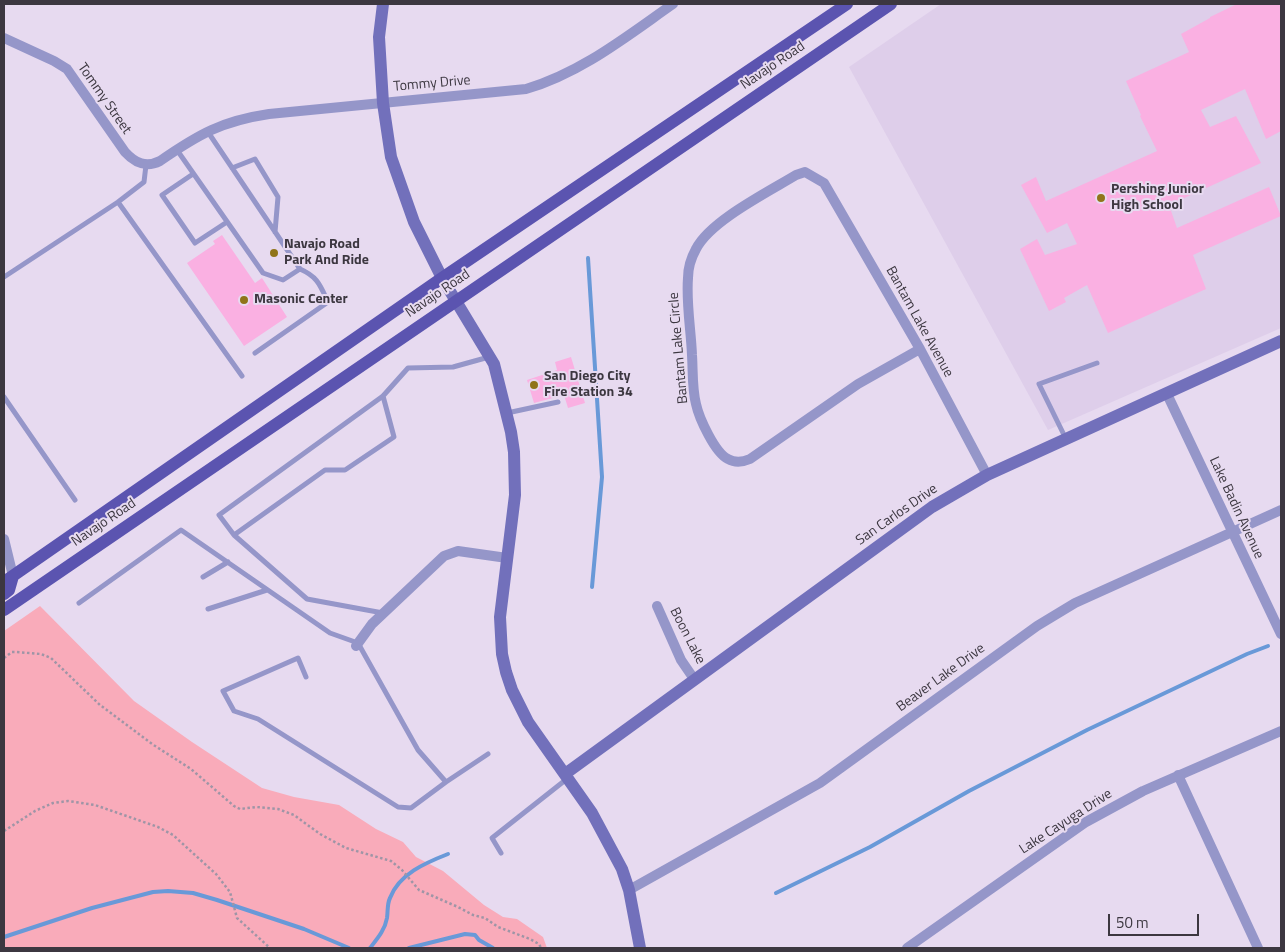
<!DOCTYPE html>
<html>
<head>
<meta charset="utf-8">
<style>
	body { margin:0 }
	#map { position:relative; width:1285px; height:952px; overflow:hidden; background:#e7daf0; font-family:"Titillium Web",sans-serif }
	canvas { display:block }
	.frame { position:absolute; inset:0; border:5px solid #3c3740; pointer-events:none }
	.scale { position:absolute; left:1108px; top:914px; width:91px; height:22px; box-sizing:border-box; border:2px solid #3c3740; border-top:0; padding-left:6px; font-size:15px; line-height:18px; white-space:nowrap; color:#3c3740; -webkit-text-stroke:4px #e7daf0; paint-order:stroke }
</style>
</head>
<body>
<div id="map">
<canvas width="1285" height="952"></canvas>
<div class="frame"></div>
<div class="scale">50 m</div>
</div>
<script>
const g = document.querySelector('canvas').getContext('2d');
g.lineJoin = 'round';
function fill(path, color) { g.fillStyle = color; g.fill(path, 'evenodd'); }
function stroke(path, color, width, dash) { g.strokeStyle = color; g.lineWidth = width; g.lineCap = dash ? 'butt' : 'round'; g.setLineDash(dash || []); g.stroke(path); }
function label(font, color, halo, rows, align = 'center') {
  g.font = font + ' "Titillium Web",sans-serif'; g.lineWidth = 4; g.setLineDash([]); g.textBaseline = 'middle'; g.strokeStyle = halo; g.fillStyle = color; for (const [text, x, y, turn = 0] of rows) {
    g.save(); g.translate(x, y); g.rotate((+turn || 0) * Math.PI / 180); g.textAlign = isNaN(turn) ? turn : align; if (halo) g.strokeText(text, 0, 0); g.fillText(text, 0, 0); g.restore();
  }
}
const built = new Path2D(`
	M941,4H1281V328L1048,430L849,67Z`);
const green = new Path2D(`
	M40,606L134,701L192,742L262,788L294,797L339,805L376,829L403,842L416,857L443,871L484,905L503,917L517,919L543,937L547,948H4V631Z`);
const stream = new Path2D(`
	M588,258L602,477L592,587
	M776,893L870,847L969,791L1087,730L1247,654L1268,646
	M4,937L92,908L153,892L168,891L193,893L217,900L304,929L349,948
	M370,948C377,939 385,930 387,918C388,911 387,904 390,898C399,874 425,863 448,854
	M409,948L465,934L475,935L479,940L493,948`);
const building = new Path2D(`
	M1237,4H1281V131L1266,139L1245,89L1201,110L1210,127L1236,116L1261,163L1169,205L1177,228L1269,187L1281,216L1193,255L1206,289L1108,333L1087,285L1064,298L1066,302L1049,311L1020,249L1037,239L1045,255L1077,244L1067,223L1047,233L1021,185L1036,177L1046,201L1157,151L1140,116L1141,115L1126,81L1189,52L1181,34L1210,18V17Z
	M222,235L255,283L262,278L287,317L244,346L187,263L215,244L213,241Z
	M571,357L585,403L568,408L564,395L534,403L527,380L557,370L555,362Z`);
const path = new Path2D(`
	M4,658L12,652H16L41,654L51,658L100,705L152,744L191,769L234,806L240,809L256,807L278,809L294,815L320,834L346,848L391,861L402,870L419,890L458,907L473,915L485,918L498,927L530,939L539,944L541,948
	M4,831L35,811L53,803L68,801L95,805L158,827L173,835L216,874L230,892L237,918L270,948`);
const lane = new Path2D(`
	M208,132L300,269C318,277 320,285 328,302L255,353
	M177,150L263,273L283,280L300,269
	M232,168L255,159L278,197L275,232
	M193,174L162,195L195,243L227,222
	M118,202L242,376
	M4,277L118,202L144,182L146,165
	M383,396L394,437L345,470H325L234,535L219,515L383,396L408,368L453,367L489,357
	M4,397L75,500
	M507,413L558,402
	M1066,439L1039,384L1097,363
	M234,535L307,599L383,613
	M203,577L228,562
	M79,603L181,530L330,633L358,643L418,750L446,782L488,754
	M208,609L267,590
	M306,677L298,658L223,691L234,711L258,719L398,807L411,808L446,782
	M501,853L492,838L568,778`);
const street = new Path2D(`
	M4,38L54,61L67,69L125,152C135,163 146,168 160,161C199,134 222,121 269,114L526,89C581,73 627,36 673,4
	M920,349L858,384L750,459C743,462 735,463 728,459C715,453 699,418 696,404C692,389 693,370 692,355C691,330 686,303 688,278C688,268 691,258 696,249C710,221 768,192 796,175L805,172L824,183L920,349L987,475
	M1167,394L1281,634
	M4,539L13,576
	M657,606L681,660L694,679
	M356,646L372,624L444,556L458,551L507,558
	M1178,775L1258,948
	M629,890L820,783L1037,626L1075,603L1281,510
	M907,948L1086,822L1143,791L1281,731`);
const secondary = new Path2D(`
	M383,4L379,37L383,103L391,157L414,222L442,278L494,364L511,432L514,452L515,495L500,617L502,654L506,672L512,690L528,722L592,813L622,869L629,890L640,948
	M565,774L932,507L987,475L1281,341`);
const primary = new Path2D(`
	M4,582L442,278L847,4
	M4,594L9,590L13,576
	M4,610L891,4`);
const markers = [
	[1101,198,5,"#907419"],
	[274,253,5,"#907419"],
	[244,300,5,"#907419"],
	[534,385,5,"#907419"]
];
const streetNames = [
	["Navajo Road",773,66,-34],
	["Tommy Drive",432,84,-5],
	["Tommy Street",104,99,55],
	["Navajo Road",438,294,-34],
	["Bantam Lake Avenue",919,322,61],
	["Bantam Lake Circle",679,348,-95],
	["Lake Badin Avenue",1236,508,65],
	["San Carlos Drive",897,515,-35],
	["Navajo Road",104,523,-34],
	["Boon Lake",687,636,63],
	["Beaver Lake Drive",941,678,-36],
	["Lake Cayuga Drive",1066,822,-33]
];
const poiNames = [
	["Pershing Junior",1111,190],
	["High School",1111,206],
	["Navajo Road",284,245],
	["Park And Ride",284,261],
	["Masonic Center",254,300],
	["San Diego City",544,377],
	["Fire Station 34",544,393]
];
fill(built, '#deceea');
fill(green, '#f9abba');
stroke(stream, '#6999d8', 4);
fill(building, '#fab0e2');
stroke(path, '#9f95a6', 2.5, [2.5, 2.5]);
stroke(lane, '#9596c9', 5);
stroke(street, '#9596c9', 10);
stroke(secondary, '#7270bb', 12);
stroke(primary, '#5b54b0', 12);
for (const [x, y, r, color] of markers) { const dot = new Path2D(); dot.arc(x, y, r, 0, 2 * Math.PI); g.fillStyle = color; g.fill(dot); stroke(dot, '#e7daf0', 2); }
label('14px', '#3c3740', '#e7daf0', streetNames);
label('bold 14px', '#3c3740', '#e7daf0', poiNames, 'left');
</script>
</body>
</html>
